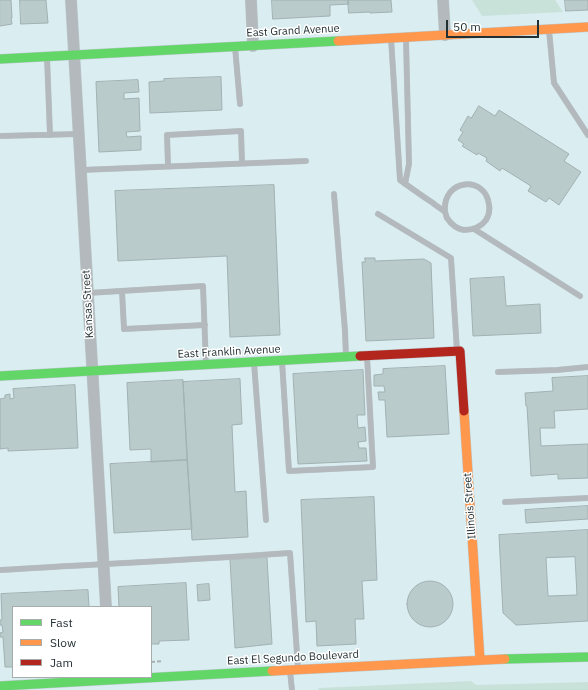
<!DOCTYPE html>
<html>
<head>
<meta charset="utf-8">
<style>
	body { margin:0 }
	#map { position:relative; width:588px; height:690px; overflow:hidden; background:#daedf1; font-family:"IBM Plex Sans",sans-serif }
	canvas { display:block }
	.legend { position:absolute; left:12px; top:606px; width:140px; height:72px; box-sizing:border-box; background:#fff; border:1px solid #a7acad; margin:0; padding:5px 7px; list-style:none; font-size:12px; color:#233033 }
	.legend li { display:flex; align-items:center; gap:8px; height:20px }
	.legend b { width:20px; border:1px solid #a7acad }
	.scale { position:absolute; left:446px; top:20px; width:93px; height:18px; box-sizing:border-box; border:2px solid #233033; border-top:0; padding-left:5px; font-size:12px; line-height:14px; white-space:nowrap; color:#233033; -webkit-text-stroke:3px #fff; paint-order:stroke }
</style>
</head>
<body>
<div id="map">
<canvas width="588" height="690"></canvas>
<ul class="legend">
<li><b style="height:5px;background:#63d668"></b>Fast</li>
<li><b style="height:5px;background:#ff974d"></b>Slow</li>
<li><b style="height:5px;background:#b3261e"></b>Jam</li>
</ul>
<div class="scale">50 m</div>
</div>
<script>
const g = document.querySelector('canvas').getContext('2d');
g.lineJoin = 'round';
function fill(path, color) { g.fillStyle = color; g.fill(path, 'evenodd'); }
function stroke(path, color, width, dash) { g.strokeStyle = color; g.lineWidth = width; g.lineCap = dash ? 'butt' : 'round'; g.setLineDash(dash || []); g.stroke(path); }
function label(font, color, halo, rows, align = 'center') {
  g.font = font + ' "IBM Plex Sans",sans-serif'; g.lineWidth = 3; g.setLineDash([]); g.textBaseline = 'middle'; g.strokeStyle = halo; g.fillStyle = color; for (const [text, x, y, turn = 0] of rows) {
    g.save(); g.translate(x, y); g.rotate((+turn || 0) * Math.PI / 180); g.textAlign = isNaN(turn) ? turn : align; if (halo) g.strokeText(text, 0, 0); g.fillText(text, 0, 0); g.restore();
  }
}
const green = new Path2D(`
	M472,0H555L563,12L482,16Z
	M471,681L476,685L588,682V690H318L319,688Z`);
const building = new Path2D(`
	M0,0H11L12,18H11L12,24L0,26Z
	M20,0H46L48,23L21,24Z
	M272,0H348L349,4L330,5V16L273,19Z
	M348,0H391L392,12L370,13V12L349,13Z
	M565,0H588V10L566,11Z
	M221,77L222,110L150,113L149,82L164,81V79Z
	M138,80L139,92L124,93V99L139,98L140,131L126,132L127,137L141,136V150L99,152L96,82Z
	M479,106L495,116L499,110L569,154L564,161L581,172L559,205L549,198L546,202L528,191L531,186L502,168L500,171L486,161L487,158L478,153L477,155L462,146L464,144L458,140L463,132L460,130L468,116L471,118Z
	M274,185L280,335L230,337L227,256L118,261L115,191Z
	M365,258H375V261L424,259L431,263L434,338L366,341L362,262H365Z
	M504,277L506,306L540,304L541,333L473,336L470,279Z
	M445,366L449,434L387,437L385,400H379L378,392H385L384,386H374V375L383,374V369Z
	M363,370L365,415H357L358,428L365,427L366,441L358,442L359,448H366L367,461L298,464L293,374Z
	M588,376V409L554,411L555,428H540L541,446L588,444V478L558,479V474L531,476L527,406H526L525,393L553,391L552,378Z
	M240,379L242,424L232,425L235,492L246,491L248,537L192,540L183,382Z
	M183,380L187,460L151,462V449L130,450L127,383Z
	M75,385L78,448L8,451V448L0,449V399L5,398V395L10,394V399L14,398L13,389Z
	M187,460L192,529L114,533L110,464Z
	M374,497L377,580L362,581L364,619H355L356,644L317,646L316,621L306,622L301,500Z
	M588,506V519L526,523L525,510Z
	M588,530V621L516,625L503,613L499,535ZM575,557L577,595L548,596L546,558Z
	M267,558L272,644L235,648L230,560Z
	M407 604a23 23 0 1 1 46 0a23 23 0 1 1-46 0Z
	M186,583L189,640L159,641V644H151V607H119L118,587Z
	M209,584L210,600L198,601L197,585Z
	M88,590L89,607H13V667H5L3,637H0V633L3,632L2,625H0V620H2L1,594Z`);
const path = new Path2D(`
	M151,662L163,661`);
const lane = new Path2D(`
	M549,30L554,83L588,135
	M391,38L400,180C411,188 422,196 433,203C436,206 442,209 445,212C446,214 446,216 447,218C451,224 457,229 464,230C473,230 481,227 486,220C489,215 490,210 489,205C486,175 442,178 445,212
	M235,47L240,104
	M47,57L50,135
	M0,136L79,134
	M168,166L167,135L241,131L242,163
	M81,170L306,161
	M405,184L409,164L406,39
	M334,194L345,331L346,357
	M378,214L451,258L457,351
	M474,229L580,296
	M122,291L124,329L205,325
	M88,293L203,286L206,365
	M282,361L289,471L373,467L367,356
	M254,363L266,520
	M498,372L557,370L588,367
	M505,502L588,498
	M0,570C97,564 193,560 290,553L298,668
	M290,671L292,690`);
const street = new Path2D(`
	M71,0L106,607
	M251,0L253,46
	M443,0L445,35`);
const fast = new Path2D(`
	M0,59L338,41
	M0,376L360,356
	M505,659L588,657
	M0,686L272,671`);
const slow = new Path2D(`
	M338,41L588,27
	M464,411L480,660
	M272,671L505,659`);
const jam = new Path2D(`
	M360,356L460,351L464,411`);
const streetNames = [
	["East Grand Avenue",293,31,-3],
	["Kansas Street",88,304,-93],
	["East Franklin Avenue",229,352,-3],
	["Illinois Street",470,506,-94],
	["East El Segundo Boulevard",293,658,-3]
];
fill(green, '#c8e1d9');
fill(building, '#bacbcc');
stroke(building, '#a2b1b2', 1);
stroke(lane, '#bbc9cd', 6);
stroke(street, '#bbc9cd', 12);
stroke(fast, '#bbc9cd', 10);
stroke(slow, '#bbc9cd', 10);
stroke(jam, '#bbc9cd', 10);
stroke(path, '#a8b0b3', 2, [4, 2]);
stroke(lane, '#b3b9bc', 5.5);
stroke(street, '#b3b9bc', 11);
stroke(fast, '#63d668', 9);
stroke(slow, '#ff974d', 9);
stroke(jam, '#b3261e', 9);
label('11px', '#233033', '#fff', streetNames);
</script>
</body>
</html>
